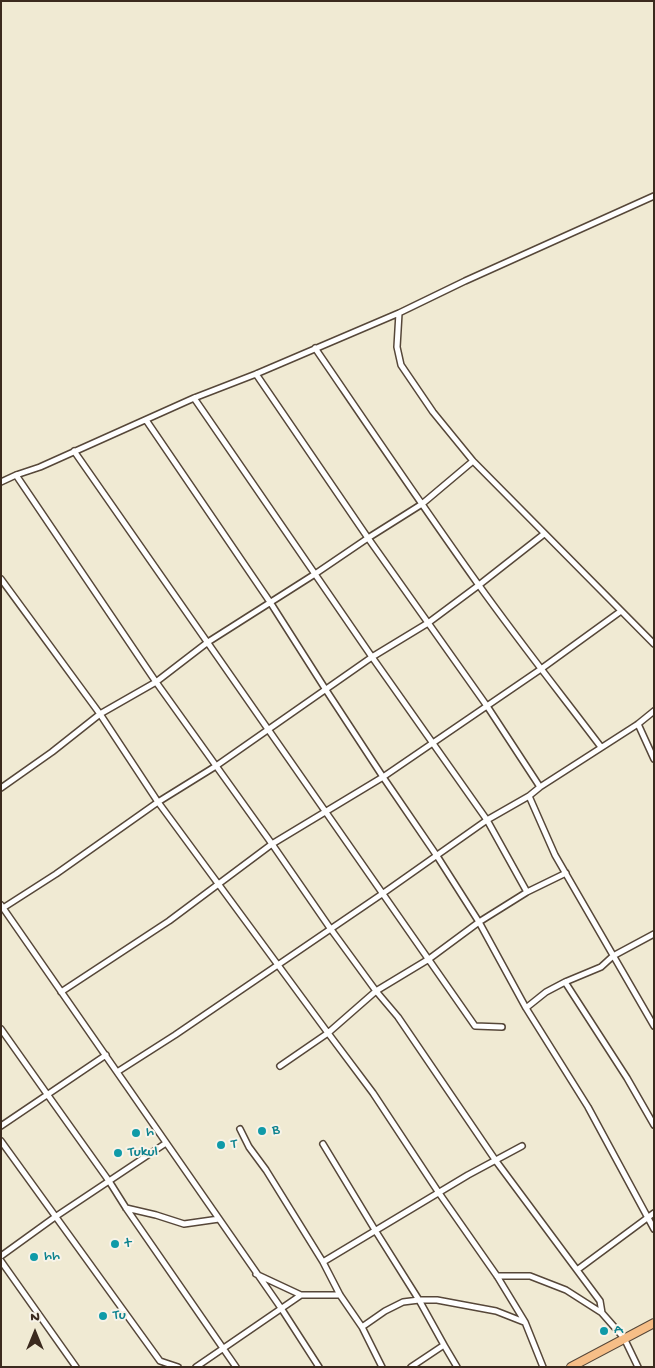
<!DOCTYPE html>
<html>
<head>
<meta charset="utf-8">
<style>
	body { margin:0 }
	#map { position:relative; width:655px; height:1368px; overflow:hidden; background:#f0ead3; font-family:"Gochi Hand",sans-serif }
	canvas { display:block }
	.frame { position:absolute; inset:0; border:2px solid #3b2a1e; pointer-events:none }
	.north { position:absolute; left:10px; top:1308px; width:50px; height:50px; -webkit-text-stroke:4px #f7f3e8; paint-order:stroke; rotate:0deg; font-size:14px; font-weight:700; line-height:20px; text-align:center; color:#3b2a1e }
	.north::after { content:''; display:block; margin:auto; width:18px; height:22px; background:#3b2a1e; clip-path:polygon(50% 0,100% 100%,50% 72%,0 100%) }
</style>
</head>
<body>
<div id="map">
<canvas width="655" height="1368"></canvas>
<div class="frame"></div>
<div class="north">N</div>
</div>
<script>
const g = document.querySelector('canvas').getContext('2d');
g.lineJoin = 'round';
function stroke(path, color, width, dash) { g.strokeStyle = color; g.lineWidth = width; g.lineCap = dash ? 'butt' : 'round'; g.setLineDash(dash || []); g.stroke(path); }
function label(font, color, halo, rows, align = 'center') {
  g.font = font + ' "Gochi Hand",sans-serif'; g.lineWidth = 4; g.setLineDash([]); g.textBaseline = 'middle'; g.strokeStyle = halo; g.fillStyle = color; for (const [text, x, y, turn = 0] of rows) {
    g.save(); g.translate(x, y); g.rotate((+turn || 0) * Math.PI / 180); g.textAlign = isNaN(turn) ? turn : align; if (halo) g.strokeText(text, 0, 0); g.fillText(text, 0, 0); g.restore();
  }
}
const minor = new Path2D(`
	M399,313L397,347L401,365L433,412L473,461L654,644
	M315,348C369,427 423,507 478,584C518,640 560,693 601,747
	M256,374L368,538L487,706L540,787
	M194,398L372,657L487,820L527,892
	M146,420L270,602L326,690L383,777L437,856L479,922L526,1008L588,1107L654,1229
	M74,451L475,1026L502,1027
	M16,475L156,682L272,844L330,928L376,991L398,1017L496,1161L600,1301L602,1313L624,1338L638,1367
	M1,482L16,475L40,467L194,398L256,374L399,313L465,281L654,196
	M1,579L100,714L158,802L328,1033L373,1093L439,1193L497,1276L525,1322L543,1367
	M638,724L654,759
	M1,788L52,752L100,714L156,682L208,642L315,574L368,538L422,504L473,461
	M529,796L555,855L654,1026
	M1,905L117,1072L175,1035L382,894L487,820L529,796L540,787L638,724L654,711
	M3,908L56,874L158,802L216,766L372,657L428,623L479,585L544,534
	M565,982L627,1078L654,1125
	M61,992L169,921L272,844L383,777L541,669L621,611
	M526,1008L546,992L565,982L601,967L613,956L654,934
	M1,1029L47,1094L109,1181L126,1208L236,1367
	M280,1066L328,1033L376,991L429,959L479,922L527,892L566,873
	M117,1072L281,1308L319,1367
	M1,1126L106,1055
	M240,1129L249,1147L266,1170L323,1262L340,1295L362,1327L382,1367
	M1,1141L160,1361L178,1367
	M323,1144L375,1230L419,1300L444,1345
	M126,1208L156,1215L184,1224L219,1219
	M1,1256L55,1217L166,1143
	M1,1261L76,1367
	M323,1262L468,1175L522,1146
	M577,1270L654,1213
	M256,1274L301,1295
	M497,1276H530L566,1290L602,1313
	M362,1327L385,1311L403,1302L419,1300H437L496,1311L524,1322
	M196,1367L301,1295H340
	M411,1367L444,1345L457,1367`);
const primary = new Path2D(`
	M571,1367L654,1323`);
const markers = [
	[262,1131,5,"#0f9aa8"],
	[136,1133,5,"#0f9aa8"],
	[221,1145,5,"#0f9aa8"],
	[118,1153,5,"#0f9aa8"],
	[115,1244,5,"#0f9aa8"],
	[34,1257,5,"#0f9aa8"],
	[103,1316,5,"#0f9aa8"],
	[604,1331,5,"#0f9aa8"]
];
const cultureNames = [
	["B",272,1131],
	["h",146,1133],
	["T",231,1145],
	["Tukul",128,1153],
	["t",125,1244],
	["hh",44,1257],
	["Tu",113,1316],
	["A",614,1331]
];
stroke(minor, '#564739', 8);
stroke(primary, '#564739', 10);
stroke(minor, '#fff', 5);
stroke(primary, '#f6be87', 8);
for (const [x, y, r, color] of markers) { const dot = new Path2D(); dot.arc(x, y, r, 0, 2 * Math.PI); g.fillStyle = color; g.fill(dot); stroke(dot, '#f7f3e8', 2); }
label('15px', '#0d838f', '#f7f3e8', cultureNames, 'left');
</script>
</body>
</html>
